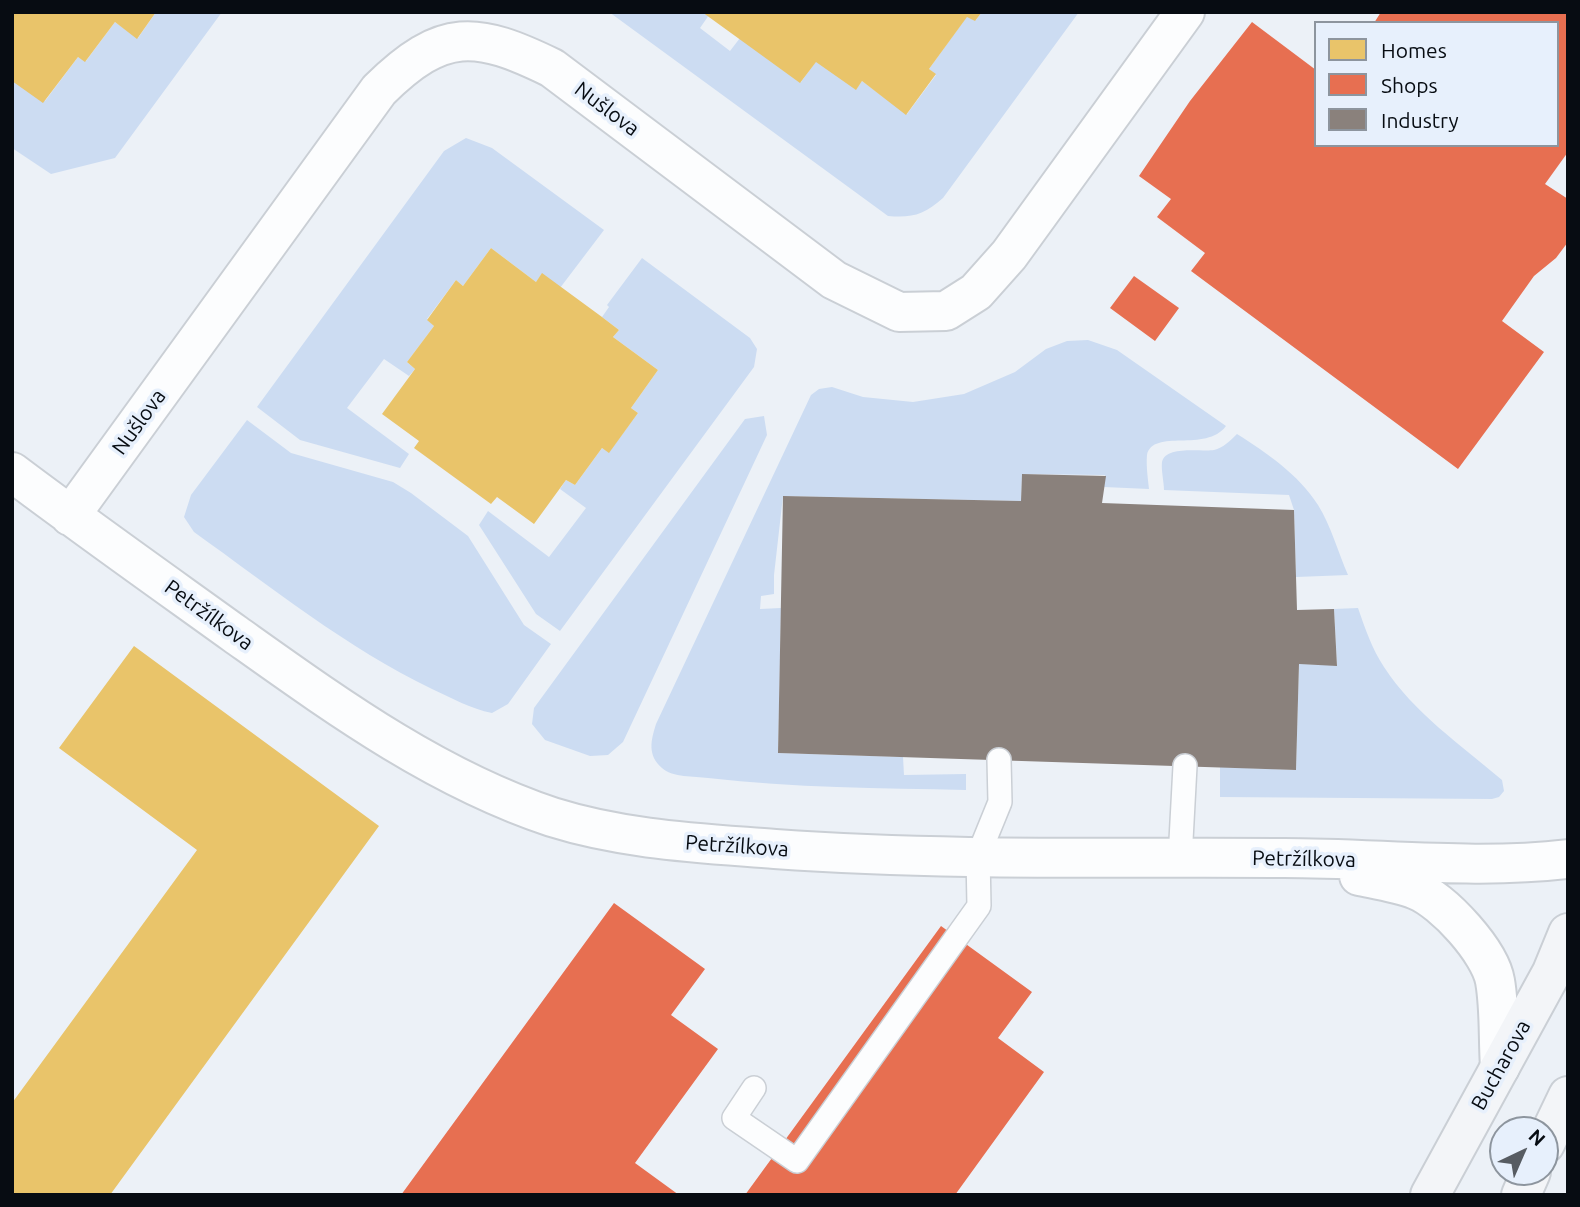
<!DOCTYPE html>
<html>
<head>
<meta charset="utf-8">
<style>
	body { margin:0 }
	#map { position:relative; width:1580px; height:1207px; overflow:hidden; background:#ecf1f7; font-family:Ubuntu,sans-serif }
	canvas { display:block }
	.frame { position:absolute; inset:0; border:14px solid #070c12; pointer-events:none }
	.legend { position:absolute; left:1314px; top:21px; width:245px; height:126px; box-sizing:border-box; background:#e7f0fc; border:2px solid #8d959e; margin:0; padding:9px 12px; list-style:none; font-size:21px; color:#070c12 }
	.legend li { display:flex; align-items:center; gap:14px; height:35px }
	.legend b { width:35px; border:2px solid #8d959e }
	.north { position:absolute; left:1489px; top:1116px; width:70px; height:70px; box-sizing:border-box; background:#e7f0fc; border:2px solid #8d959e; border-radius:50%; rotate:44deg; font-size:19px; font-weight:700; line-height:28px; text-align:center; color:#070c12 }
	.north::after { content:''; display:block; margin:auto; width:24px; height:32px; background:#575c62; clip-path:polygon(50% 0,100% 100%,50% 72%,0 100%) }
</style>
</head>
<body>
<div id="map">
<canvas width="1580" height="1207"></canvas>
<div class="frame"></div>
<ul class="legend">
<li><b style="height:19px;background:#e9c46a"></b>Homes</li>
<li><b style="height:19px;background:#e76f51"></b>Shops</li>
<li><b style="height:19px;background:#8a817c"></b>Industry</li>
</ul>
<div class="north">N</div>
</div>
<script>
const g = document.querySelector('canvas').getContext('2d');
g.lineJoin = 'round';
function fill(path, color) { g.fillStyle = color; g.fill(path, 'evenodd'); }
function stroke(path, color, width, dash) { g.strokeStyle = color; g.lineWidth = width; g.lineCap = dash ? 'butt' : 'round'; g.setLineDash(dash || []); g.stroke(path); }
function label(font, color, halo, rows, align = 'center') {
  g.font = font + ' Ubuntu,sans-serif'; g.lineWidth = 7; g.setLineDash([]); g.textBaseline = 'middle'; g.strokeStyle = halo; g.fillStyle = color; for (const [text, x, y, turn = 0] of rows) {
    g.save(); g.translate(x, y); g.rotate((+turn || 0) * Math.PI / 180); g.textAlign = isNaN(turn) ? turn : align; if (halo) g.strokeText(text, 0, 0); g.fillText(text, 0, 0); g.restore();
  }
}
const green = new Path2D(`
	M156,12H222L115,158L51,174L12,148V78L45,101L78,57L86,61L115,22L138,38Z
	M609,12H705L709,15L700,28L730,51L740,38L801,82L817,60L856,89L862,81L907,114L936,75L929,69L968,15L976,20L982,12H1079L943,198C924,215 912,218 888,216Z
	M466,138L492,148L604,230L560,288L542,274L536,282L491,248L463,286L456,280L427,319L434,326L407,362L415,369L409,376L384,359L347,408L409,454L400,468L300,440L257,407L444,151Z
	M642,258L750,338L757,349L754,367L560,631L536,614L479,525L488,511L549,557L586,508L560,489L566,480L575,485L602,448L609,452L638,413L631,408L658,370L613,337L619,330L602,317L609,307L607,305Z
	M1088,340L1117,350L1226,426C1206,453 1153,428 1147,455C1146,466 1148,479 1149,489L1104,487L1105,475L1022,474L1021,501L783,496L774,575V594L761,596L760,609L781,608L778,753L903,757L904,775L966,774V790C880,788 794,788 708,778C694,776 673,778 662,768C647,755 651,740 656,724L811,395L819,389L832,387L863,397L913,402L964,394L1015,372L1046,349L1067,341Z
	M764,416L767,435L623,742L608,755L590,756L545,740L532,724L534,708L745,419Z
	M247,420L291,453L393,482L411,493L468,536L524,625L551,644L508,704L492,713C471,709 452,698 432,689C347,648 271,587 194,532L184,517L191,495Z
	M1237,434C1267,453 1298,474 1318,505C1331,526 1338,552 1348,575L1296,577L1294,510L1289,495L1164,490C1164,482 1161,470 1162,462C1166,445 1201,452 1214,450C1223,448 1231,440 1237,434Z
	M1358,608C1365,628 1372,649 1384,667C1414,713 1461,745 1502,780L1504,791L1499,797L1492,799L1220,797V767L1296,770L1299,664L1337,665L1334,609Z`);
const homes = new Path2D(`
	M12,12H156L137,39L115,22L85,62L78,57L43,103L12,81Z
	M702,12H982L975,21L967,17L929,69L936,74L906,115L862,81L856,90L816,62L800,83Z
	M491,248L536,282L542,273L602,317L619,330L613,337L658,370L631,408L638,413L609,453L602,448L575,485L566,480L534,524L497,497L491,504L414,448L419,441L382,414L415,369L407,362L434,326L427,320L456,280L463,286Z
	M134,646L379,826L110,1195H12V1103L197,850L59,748Z`);
const shops = new Path2D(`
	M1381,12H1568V152L1545,184L1568,199V242L1556,258L1534,276L1502,321L1544,352L1458,469L1191,271L1205,253L1157,217L1171,199L1139,176L1190,101L1252,22L1316,70V145H1557V23H1374Z
	M1134,276L1179,308L1155,341L1110,308Z
	M614,903L705,969L671,1015L718,1049L635,1163L679,1195H401Z
	M941,926L1032,992L998,1038L1044,1072L955,1195H745Z`);
const industry = new Path2D(`
	M1022,474L1106,476L1102,503L1294,510L1297,610L1334,609L1337,666L1299,664L1296,770L778,753L783,496L1021,501Z`);
const service = new Path2D(`
	M1180,859L1185,766
	M754,1088L734,1118L797,1161L979,906L978,856L1000,802L999,760`);
const minor = new Path2D(`
	M12,472C85,527 160,580 235,634C335,705 435,778 552,817C625,840 700,843 775,849C944,861 1115,857 1284,858C1379,858 1474,870 1568,859
	M70,516L379,90C443,27 476,31 552,68L834,280L899,312L946,311L976,292L1009,255L1185,12
	M1359,876C1378,880 1398,883 1416,890C1444,901 1490,952 1495,981C1500,1009 1498,1039 1500,1067`);
const secondary = new Path2D(`
	M1545,1144L1568,1096
	M1430,1195L1552,972L1568,933
	M1521,1195L1531,1172`);
const streetNames = [
	["Nušlova",607,109,37],
	["Nušlova",139,422,-54],
	["Petržílkova",209,615,36],
	["Petržílkova",737,846,4],
	["Petržílkova",1304,859,1],
	["Bucharova",1501,1065,-61]
];
fill(green, '#ccdcf2');
fill(homes, '#e9c46a');
fill(shops, '#e76f51');
fill(industry, '#8a817c');
stroke(service, '#cacfd5', 26);
stroke(minor, '#cacfd5', 42);
stroke(secondary, '#cacfd5', 42);
stroke(service, '#fcfdfe', 23);
stroke(minor, '#fcfdfe', 38);
stroke(secondary, '#f3f5f8', 38);
label('21px', '#070c12', '#e7f0fc', streetNames);
</script>
</body>
</html>
